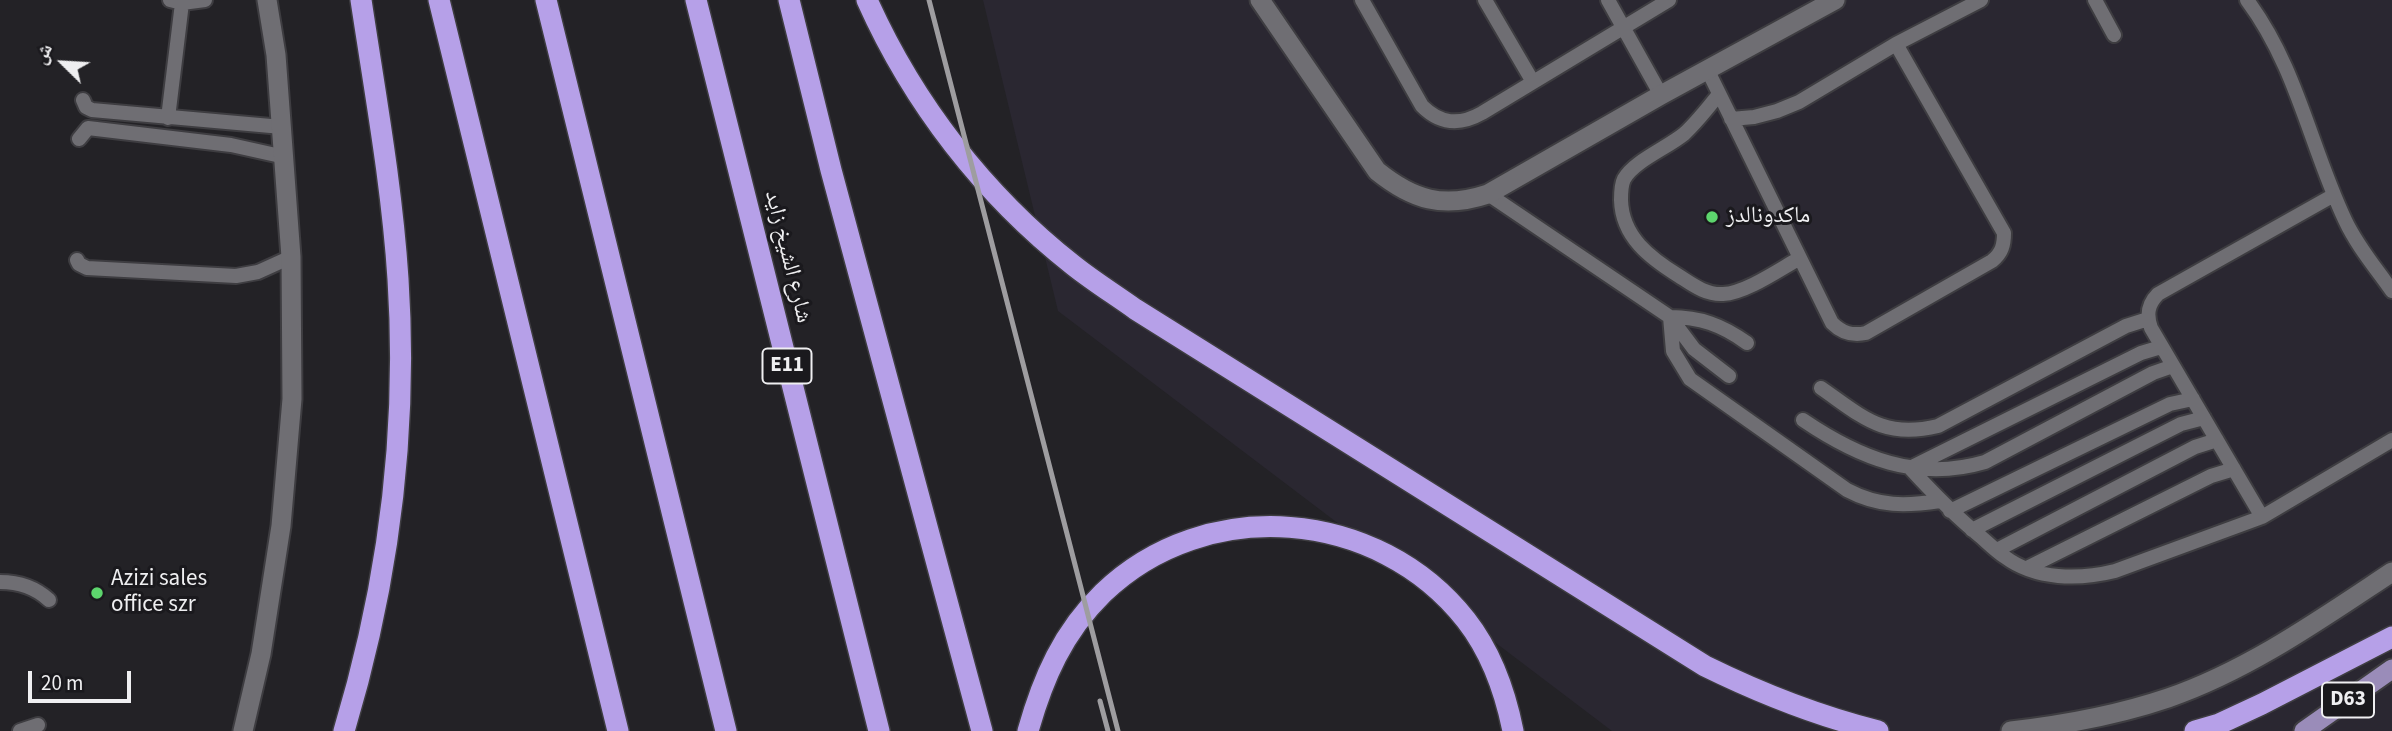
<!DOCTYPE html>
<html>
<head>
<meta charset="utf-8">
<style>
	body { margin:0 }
	#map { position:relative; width:2392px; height:731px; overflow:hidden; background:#232226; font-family:"Source Sans 3","Noto Naskh Arabic",sans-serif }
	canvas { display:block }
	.north { position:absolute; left:28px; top:28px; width:70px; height:70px; -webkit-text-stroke:5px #1a191d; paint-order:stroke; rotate:294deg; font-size:19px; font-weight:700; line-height:28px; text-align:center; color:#efeff1 }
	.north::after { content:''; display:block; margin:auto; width:24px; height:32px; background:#efeff1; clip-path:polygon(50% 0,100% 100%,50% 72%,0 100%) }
	.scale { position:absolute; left:28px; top:671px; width:103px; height:32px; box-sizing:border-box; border:4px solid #efeff1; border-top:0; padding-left:9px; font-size:21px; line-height:24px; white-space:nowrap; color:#efeff1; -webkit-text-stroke:5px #1a191d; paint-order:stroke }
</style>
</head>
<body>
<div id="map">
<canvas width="2392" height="731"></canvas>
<div class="north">ش</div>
<div class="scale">20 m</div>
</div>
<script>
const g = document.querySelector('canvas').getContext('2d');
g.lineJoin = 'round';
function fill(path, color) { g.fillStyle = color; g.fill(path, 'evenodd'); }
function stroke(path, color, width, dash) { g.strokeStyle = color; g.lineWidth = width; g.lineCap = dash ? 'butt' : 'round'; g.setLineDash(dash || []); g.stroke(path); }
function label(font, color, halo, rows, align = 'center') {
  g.font = font + ' "Source Sans 3","Noto Naskh Arabic",sans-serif'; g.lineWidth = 6; g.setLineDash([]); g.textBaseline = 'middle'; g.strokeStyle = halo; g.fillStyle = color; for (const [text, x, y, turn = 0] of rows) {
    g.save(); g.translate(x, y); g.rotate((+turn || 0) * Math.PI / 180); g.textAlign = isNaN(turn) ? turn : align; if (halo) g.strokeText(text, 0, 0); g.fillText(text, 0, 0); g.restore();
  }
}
const built = new Path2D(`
	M983,0H2392V731H1612L1058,311Z`);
const service = new Path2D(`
	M170,0L182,3L205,0
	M1362,0L1422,106C1440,124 1459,126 1482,113L1669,0
	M1485,0L1533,82
	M1608,0L1661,95
	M2095,0L2114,35
	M2247,0C2297,67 2310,146 2345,220C2357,246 2376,268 2392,291
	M1708,71L1832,323C1842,333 1852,336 1866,333L1992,261C2002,253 2004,245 2004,233L1896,44
	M1719,94C1708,108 1697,122 1684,134C1667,148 1634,161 1624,179C1621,185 1621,193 1621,200C1622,237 1650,258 1679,276C1693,285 1706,295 1723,294C1746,293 1780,269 1800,258
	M83,100L86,107L92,110L282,127
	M168,118L182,3
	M1731,119L1754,117L1777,111L1799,102L1896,44L1981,0
	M79,139L88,128L231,145L285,157
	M1488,194L1670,317L1694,349L1729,376
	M77,260L79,264L87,268L236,276L258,272L291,257
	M1670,317L1673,351L1690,379L1847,490C1879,507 1906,506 1940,501
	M1670,317C1700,317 1722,325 1747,343
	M2161,347L2141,353L1910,468C1932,492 1954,515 1980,536C1988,543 1996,551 2005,557C2036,580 2079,580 2115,571L2262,517L2392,440
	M1821,388C1863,417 1883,439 1938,426L2126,326L2148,319
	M1803,420C1859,458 1917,482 1985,462L2153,373L2173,366
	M1950,511L2170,404L2193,399
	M2262,517L2151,328C2146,314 2148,304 2158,294L2334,195
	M1972,530L2181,424L2204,418
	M1997,550L2195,447L2217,440
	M2027,568L2211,476L2234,469
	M0,582C19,582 35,587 49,600
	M20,731L38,725`);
const minor = new Path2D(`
	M243,731L261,654L281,526L292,399L291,257L276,55L267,0
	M2011,731C2063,725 2118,715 2168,698C2249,670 2321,619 2392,572`);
const tertiary = new Path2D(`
	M1260,0L1377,171C1413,200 1443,209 1488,194L1661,95L1835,0`);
const primary = new Path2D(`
	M2304,731L2392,669`);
const motorway = new Path2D(`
	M439,0L618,731
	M546,0L726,731
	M696,0L879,731
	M789,0L831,170L982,731
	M867,0C913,103 984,195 1073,265C1093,281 1114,294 1135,309L1705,666C1762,694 1818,716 1878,731
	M344,731C388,585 408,432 398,279C392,186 375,93 361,0
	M1028,731C1043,678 1063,632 1103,593C1206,494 1378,508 1466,620C1491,652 1505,691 1513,731
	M2195,731L2219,724L2262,704L2392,637`);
const rail = new Path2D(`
	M929,0L1118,731
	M1100,701L1108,731`);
const markers = [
	[1712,217,7,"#5dd56d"],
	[97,593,7,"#5dd56d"]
];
const shields = [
	[787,366,49],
	[2348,700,52]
];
const shieldNames = [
	["E11",787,366],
	["D63",2348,700]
];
const poiNames = [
	["ماكدونالدز",1726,217],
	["Azizi sales",111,580],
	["office szr",111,606]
];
const streetNames = [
	["شارع الشيخ زايد",787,257,76]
];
fill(built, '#2a2731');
stroke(service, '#3e3d41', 18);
stroke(minor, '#3e3d41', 23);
stroke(tertiary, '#3e3d41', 23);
stroke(primary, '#3e3d41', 23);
stroke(motorway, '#3e3d41', 24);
stroke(service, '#6f6e73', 14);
stroke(minor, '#6f6e73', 19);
stroke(tertiary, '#6f6e73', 19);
stroke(primary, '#9a8cb9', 19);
stroke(motorway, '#b6a0e8', 21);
stroke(rail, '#9e9da0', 5);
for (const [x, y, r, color] of markers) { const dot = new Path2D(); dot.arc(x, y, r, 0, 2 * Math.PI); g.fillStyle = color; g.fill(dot); stroke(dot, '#1a191d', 2.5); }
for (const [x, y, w] of shields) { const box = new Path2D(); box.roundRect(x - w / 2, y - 17.5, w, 35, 5); g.fillStyle = '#1a191d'; g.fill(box); stroke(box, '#efeff1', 2); }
label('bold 21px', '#efeff1', null, shieldNames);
label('23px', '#efeff1', '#1a191d', poiNames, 'left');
label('23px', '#efeff1', '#1a191d', streetNames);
</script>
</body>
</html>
